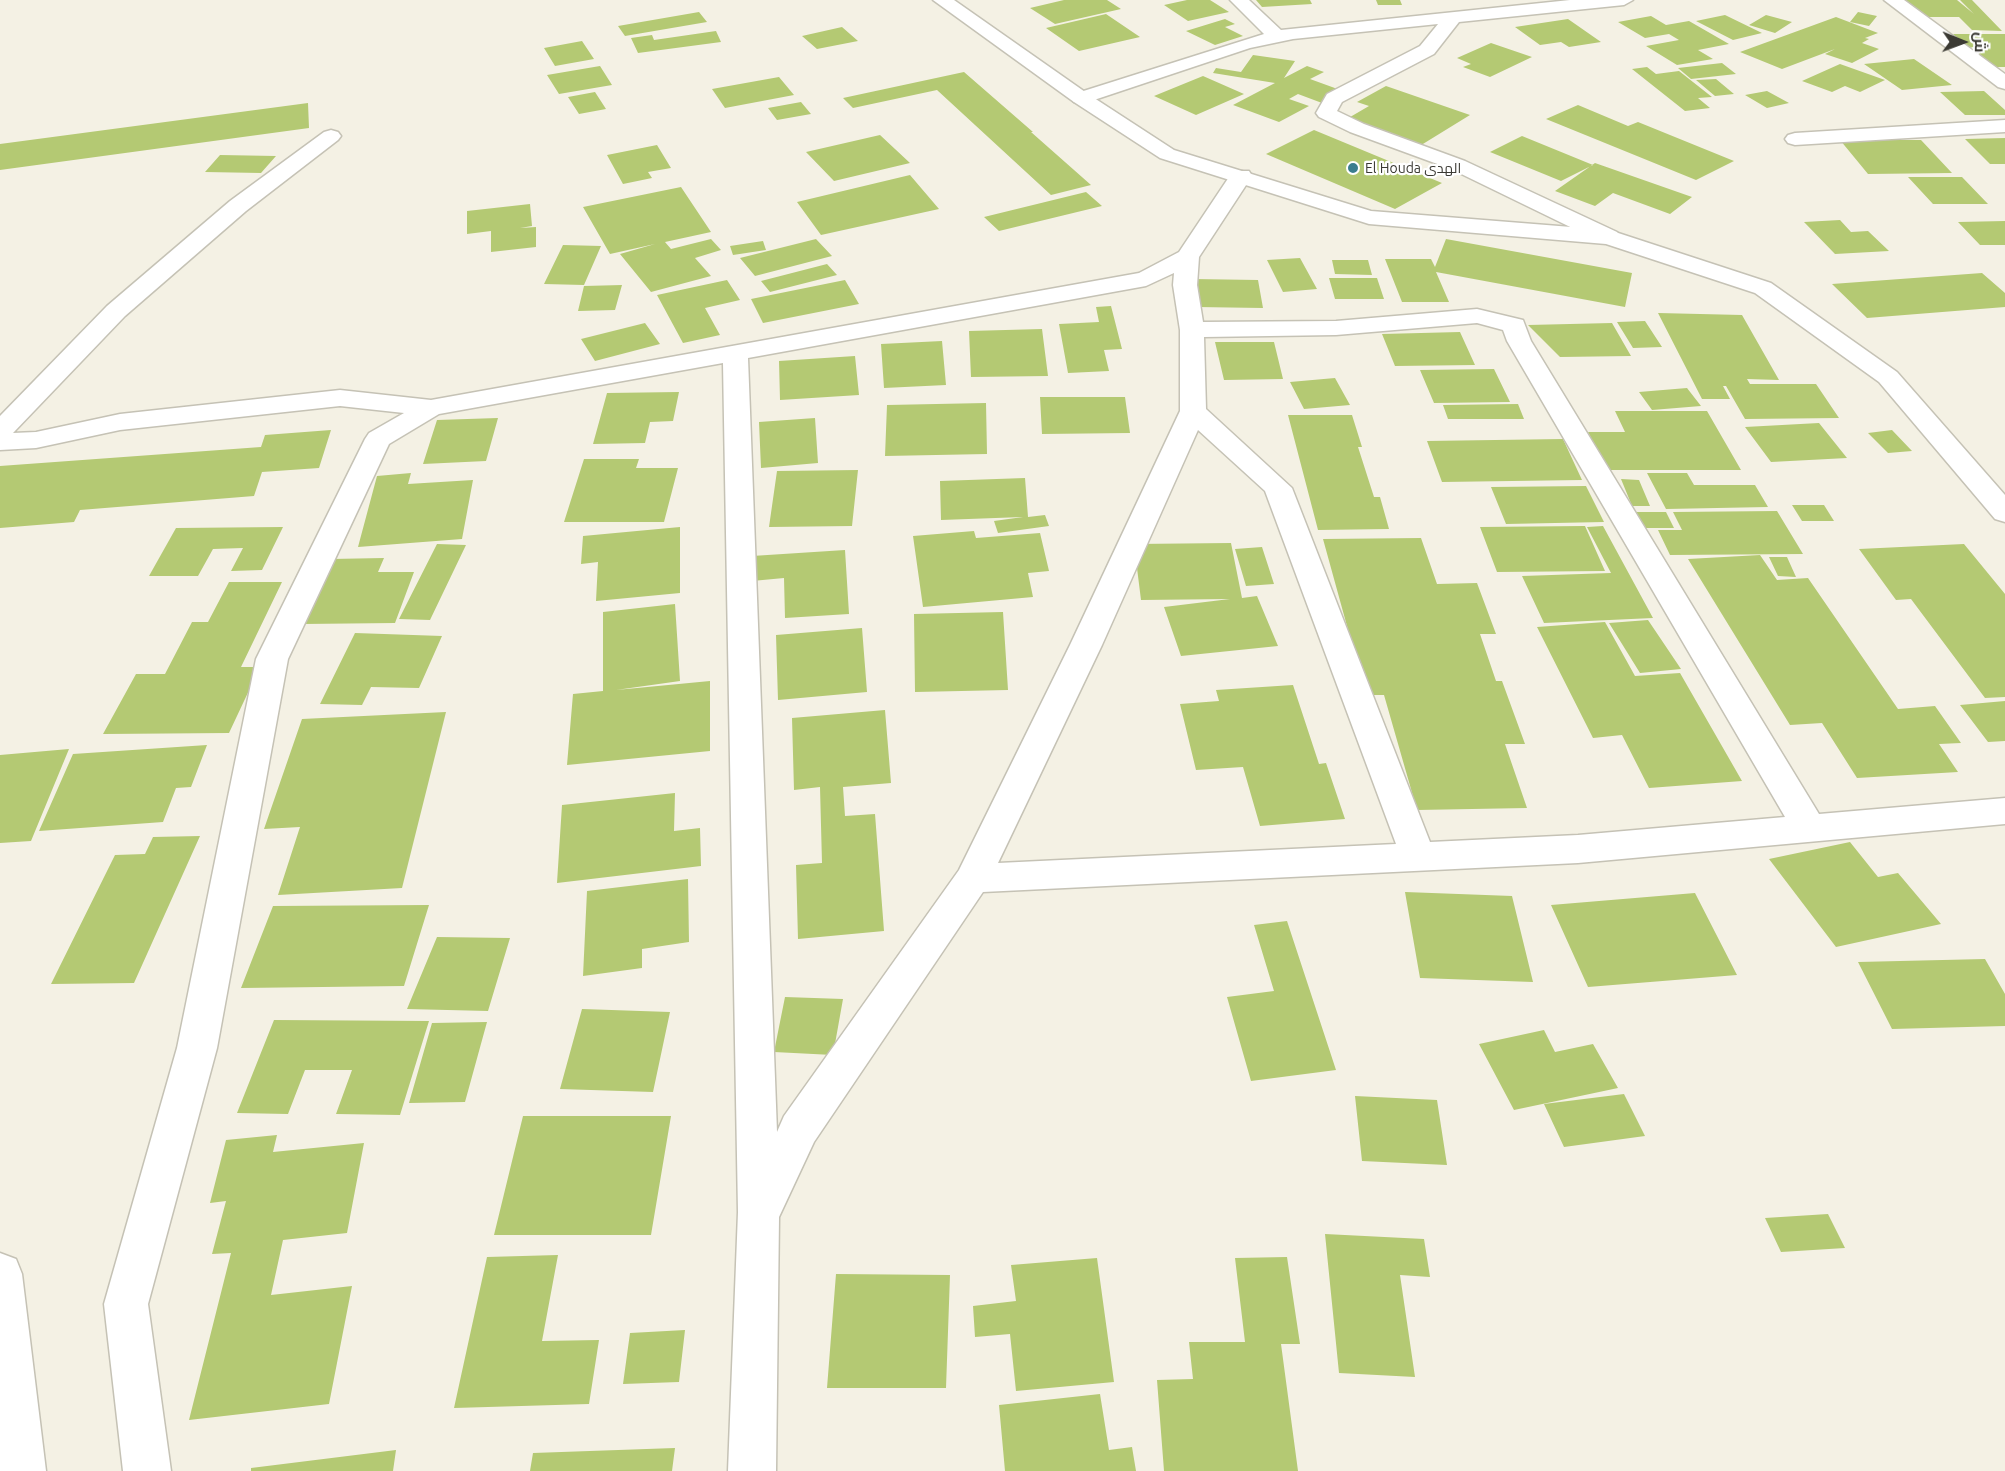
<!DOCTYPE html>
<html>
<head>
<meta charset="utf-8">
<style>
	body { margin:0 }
	#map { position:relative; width:2005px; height:1471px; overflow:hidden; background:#f4f1e4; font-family:Ubuntu,Cairo,sans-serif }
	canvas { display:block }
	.north { position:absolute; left:1933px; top:12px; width:60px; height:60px; -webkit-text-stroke:4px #fff; paint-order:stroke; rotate:91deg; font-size:16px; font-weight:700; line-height:24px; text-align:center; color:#3b3a34 }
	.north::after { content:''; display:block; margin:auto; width:21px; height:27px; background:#3b3a34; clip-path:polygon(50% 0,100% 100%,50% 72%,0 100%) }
</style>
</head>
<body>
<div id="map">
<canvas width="2005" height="1471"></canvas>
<div class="north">ش</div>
</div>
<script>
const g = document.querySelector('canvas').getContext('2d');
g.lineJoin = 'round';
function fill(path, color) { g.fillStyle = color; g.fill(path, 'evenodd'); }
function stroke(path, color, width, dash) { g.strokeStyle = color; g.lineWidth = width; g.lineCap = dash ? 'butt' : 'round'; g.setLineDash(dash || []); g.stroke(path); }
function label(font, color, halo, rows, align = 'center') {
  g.font = font + ' Ubuntu,Cairo,sans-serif'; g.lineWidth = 4.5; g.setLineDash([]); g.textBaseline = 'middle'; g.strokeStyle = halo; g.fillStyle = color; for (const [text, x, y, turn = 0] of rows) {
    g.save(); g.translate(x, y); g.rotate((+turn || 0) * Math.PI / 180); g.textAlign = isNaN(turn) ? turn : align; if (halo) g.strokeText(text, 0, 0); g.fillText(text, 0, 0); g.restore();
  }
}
const building = new Path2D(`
	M1064,0H1107L1121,9L1055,24L1030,8Z
	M1187,0H1210L1229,12L1188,21L1164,5Z
	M1256,0H1310L1312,4L1262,7Z
	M1376,0H1400L1402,5H1378Z
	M1905,0H1957L1974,14L1960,0H1972L2002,31L1972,30L1959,17H1923Z
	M699,12L707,22L625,36L618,26Z
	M1858,12L1877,16L1869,26L1850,22Z
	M1106,14L1140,37L1079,51L1046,28Z
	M1725,15L1762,33L1733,40L1696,21Z
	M1766,15L1792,22L1775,33L1749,25Z
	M1651,16L1666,25L1689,21L1729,44L1698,50L1713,59L1677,65L1646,46L1679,40L1669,34L1645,38L1618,22Z
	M1836,17L1878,33L1865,38L1869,39L1862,43L1879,49L1852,63L1825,54L1835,49L1782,69L1740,52Z
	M1225,19L1235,24L1225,27L1243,36L1215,45L1186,31Z
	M1568,19L1601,42L1569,47L1561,42L1540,45L1515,27Z
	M842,27L858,41L817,49L802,36Z
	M716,31L721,42L638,53L631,38L652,35L654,40Z
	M1953,34H2005V67H1989Z
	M582,41L594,59L555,66L544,48Z
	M1491,43L1532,57L1490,77L1463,67L1471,64L1457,58Z
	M1253,55L1295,61L1284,78L1307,66L1324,72L1310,79L1343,91L1322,103L1298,94L1289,99L1309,106L1279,122L1233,105L1275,83L1213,73L1216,68L1241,72Z
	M1914,59L1952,85L1902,90L1864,64Z
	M1722,63L1736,74L1691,79L1678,68Z
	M1840,64L1885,80L1860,92L1845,86L1832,92L1802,81Z
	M600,66L612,85L559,94L547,75Z
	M1647,67L1656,74L1679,71L1712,97L1698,98L1710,108L1685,111L1632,69Z
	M964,72L1033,132H1031L1091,185L1051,195L937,90L853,108L843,98Z
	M1203,76L1244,94L1196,115L1154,96Z
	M779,77L794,95L725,108L712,89Z
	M1716,79L1734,94L1715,96L1696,80Z
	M1386,86L1470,115L1418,147L1345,120L1369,106L1357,102Z
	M1767,91L1789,103L1767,108L1745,95Z
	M1984,91L2005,110V115H1965L1940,92Z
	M595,92L606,109L579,114L568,97Z
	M801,102L811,114L777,120L768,108Z
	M308,103L309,128L0,170V144Z
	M1578,105L1628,126L1638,122L1734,161L1696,180L1546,119Z
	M1314,130L1442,183L1395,209L1266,154Z
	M880,135L910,163L834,181L806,152Z
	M1522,136L1593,165L1561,181L1490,152Z
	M2005,138V164H1990L1965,139Z
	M1840,140H1921L1952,173L1868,174Z
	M657,145L671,168L648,172L652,178L623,184L607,155Z
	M220,155L276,156L261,173L205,172Z
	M1595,163L1692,197L1670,214L1613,193L1595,206L1555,191Z
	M910,175L939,209L821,235L797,202Z
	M1908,177H1962L1988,204H1933Z
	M681,187L711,232L665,242L671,249L711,239L721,250L695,258L711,276L651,292L620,254L655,244L610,254L583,207Z
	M1086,192L1102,206L999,231L984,217Z
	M530,204L532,226L520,228L536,227V247L491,252V231L467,234V211Z
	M1840,220L1851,232L1868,231L1889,251L1835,254L1804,222Z
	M2005,221V245H1980L1958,222Z
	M816,239L832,256L755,276L740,258Z
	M1446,239L1632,273L1625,307L1436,272L1449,302H1402L1385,259H1431L1435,267Z
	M763,241L766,250L733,255L730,246Z
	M563,245L601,246L584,285L544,284Z
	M1300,258L1317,289L1283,292L1267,260Z
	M1332,260H1368L1372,275L1335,274Z
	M827,264L837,275L770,292L761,281Z
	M1982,273L2005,293V307L1867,318L1832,284Z
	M1329,278H1377L1384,299H1335Z
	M1193,279L1258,280L1263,308L1197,307Z
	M727,280L740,300L705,308L720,335L683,343L657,295Z
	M845,280L859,304L763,323L751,299Z
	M622,285L615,310L578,311L584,286Z
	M1111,306L1122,349L1104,350L1109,371L1068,373L1059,324L1099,322L1096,307Z
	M1658,313L1742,315L1779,380L1747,379L1750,384H1816L1839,418L1745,419L1726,386H1723L1730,399H1702Z
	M1645,321L1662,347L1633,348L1617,322Z
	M645,323L660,344L595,361L581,339Z
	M1612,323L1631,356L1560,357L1528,325Z
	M1042,329L1048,376L971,377L969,331Z
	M1460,332L1475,365L1395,366L1382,334Z
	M942,341L946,385L884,388L881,344Z
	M1215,342H1274L1283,379L1224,380Z
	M855,356L859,395L780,400L779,361Z
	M1494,369L1510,402L1434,403L1420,370Z
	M1335,378L1350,405L1304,409L1290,382Z
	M1687,388L1701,406L1652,410L1639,392Z
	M679,392L673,421L650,422L645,443L593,444L607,393Z
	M1040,397H1125L1130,433L1042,434Z
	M986,403L987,454L885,456L887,405Z
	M1518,404L1524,419H1448L1443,405Z
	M1615,411H1707L1741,470H1606L1588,432H1625Z
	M1288,415H1352L1362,447H1358L1374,497H1380L1389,529L1318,530Z
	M498,418L486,461L423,464L437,420Z
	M815,418L818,463L761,468L759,422Z
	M1819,423L1847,458L1771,462L1745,427Z
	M331,430L319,468L262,472L254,496L80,510L74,522L0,528V466L261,447L265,435Z
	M1892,430L1912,451L1888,453L1868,433Z
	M1563,439L1582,480L1442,482L1427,441Z
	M584,459H639L636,468H678L664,522H564Z
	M858,470L852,526L769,527L777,471Z
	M411,473L408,484L473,480L462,539L358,547L377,476Z
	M1647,473H1687L1694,485H1755L1768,507L1666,509Z
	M1025,478L1028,517L1045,515L1049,526L998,533L994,521L1023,517L941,520L940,481Z
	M1621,479L1639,480L1650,506H1632Z
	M1586,486L1604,522L1506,524L1491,487Z
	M1792,505H1824L1834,521H1802Z
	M1777,511L1803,554L1670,555L1658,530H1682L1673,512Z
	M1630,512H1666L1674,528H1637Z
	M1585,526L1605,571L1497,572L1480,527Z
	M1603,526L1653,618L1544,623L1522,576L1611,573L1587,527Z
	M283,527L262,570L231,571L243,548L213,549L198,576H149L176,528Z
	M680,527V593L596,601L598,562L581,564L583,536Z
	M974,531L976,538L1040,533L1049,571L1028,573L1033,597L923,607L913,536Z
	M1421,538L1437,584L1477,583L1496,634H1480L1496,681H1502L1525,744H1505L1527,808L1417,810L1384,695H1366L1323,539Z
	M1231,543L1242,598L1257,596L1278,646L1181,656L1164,607L1230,599L1141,600L1134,544Z
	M437,544L466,545L430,620L399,619Z
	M1964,544L2005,594V697L1985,698L1911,599L1896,600L1859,549Z
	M1262,547L1274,584L1246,586L1235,549Z
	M845,550L849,614L785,618L784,578L752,581V556Z
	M1760,555L1777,580L1808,578L1898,709L1935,706L1961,743L1939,744L1958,772L1857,778L1822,723L1790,725L1688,559Z
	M1769,557H1787L1796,577L1778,576Z
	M384,558L378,572H414L395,623L302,624L331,559Z
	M229,582H282L241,667H260L229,733L103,734L136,674H165L192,622H208Z
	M675,604L680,681L616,690L710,681V751L567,765L573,694L603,691V612Z
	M1003,612L1008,690L915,692L914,614Z
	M1648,620L1681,669L1640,673L1609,623Z
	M1605,622L1635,676L1680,673L1742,781L1649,788L1622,735L1593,738L1537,627Z
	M862,628L867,692L778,700L776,635Z
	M355,633L442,636L419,688L371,687L362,705L320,704Z
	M1293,685L1319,764L1326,763L1345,819L1260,826L1243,767L1196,770L1180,704L1219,701L1216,690Z
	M2005,701V741L1988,742L1960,705Z
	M885,710L891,783L843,787L845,816L875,814L884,931L798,939L796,865L822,863L820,787L794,790L792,718Z
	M446,712L402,888L278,895L300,827L264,829L302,719Z
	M207,745L191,787L176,788L163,822L39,831L73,754Z
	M69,749L31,841L0,843V755Z
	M675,793L674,831L700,828L701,866L557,883L562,805Z
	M200,836L134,983L51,984L115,855L145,854L153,837Z
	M1850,842L1878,877L1898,873L1941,924L1836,947L1769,859Z
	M688,879L689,942L642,949V968L583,976L587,891Z
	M1405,892L1512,896L1533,982L1420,978Z
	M1695,893L1737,975L1588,987L1551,905Z
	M429,905L404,986L241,988L273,906Z
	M1287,921L1336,1070L1251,1081L1227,997L1274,991L1254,925Z
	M437,937L510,938L488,1011L407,1009Z
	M1985,959L2005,994V1026L1892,1029L1858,962Z
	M785,997L843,999L833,1055L774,1052Z
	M582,1009L670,1012L653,1092L560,1089Z
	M274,1020L429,1021L400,1115L336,1114L352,1070H305L288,1114L237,1113Z
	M487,1022L465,1102L409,1103L432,1023Z
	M1544,1030L1555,1052L1593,1044L1618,1088L1514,1110L1479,1044Z
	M1624,1094L1645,1136L1564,1147L1544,1104Z
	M1355,1096L1437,1100L1447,1165L1362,1161Z
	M523,1116H671L651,1235H494Z
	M277,1135L273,1152L364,1143L347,1233L283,1240L271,1295L352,1286L329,1404L189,1420L231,1253L212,1254L226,1201L210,1203L226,1140Z
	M1828,1214L1845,1248L1781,1252L1765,1218Z
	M1325,1234L1424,1239L1430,1277L1400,1275L1415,1377L1339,1373Z
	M558,1255L542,1341L599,1340L589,1404L454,1408L487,1257Z
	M1287,1257L1300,1344H1281L1298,1471H1164L1157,1380L1193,1379L1189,1342H1245L1235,1258Z
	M1097,1258L1114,1382L1016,1391L1010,1334L975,1337L973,1306L1016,1301L1011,1265Z
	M836,1274L950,1275L946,1388H827Z
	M685,1330L679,1382L623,1384L630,1333Z
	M1100,1394L1109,1450L1132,1447L1136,1471H1005L999,1405Z
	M675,1448L672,1471H530L533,1453Z
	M396,1450L393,1471H251V1468Z`);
const minor = new Path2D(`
	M1230,0H1249L1281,30L1570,0H1633L1624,5L1459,22L1434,54L1342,102L1337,111L1364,124L1465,161L1617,232L1620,237L1617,242H1601L1451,169L1350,132L1319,117L1316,113L1327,94L1420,46L1438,24L1293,39L1250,48L1088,102H1074L1071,98L1074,94L1264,34Z
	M1884,0H1904L2005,74V89L1998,87Z
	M2005,120V132L1795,145L1788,143L1785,139L1788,135L1795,133Z
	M331,130L338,132L341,136L338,140L246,211L125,316L13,433L36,432L120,414L340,390L431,400L1139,273L1179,252L1233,171H1249L1252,176L1199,257L1197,285L1203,322L1336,321L1477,309L1523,320L1531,341L1819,814L2005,798V824L1578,863L983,892L814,1142L779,1217L776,1471H728L738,1212L723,363L439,414L389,444L288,659L217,1048L148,1304L171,1471H123L104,1304L177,1048L256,659L365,439L369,433L404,413L340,406L120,430L36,448L0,450V416L107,306L230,201L324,132ZM1174,273L1173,285L1180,330V411L1070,645L959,870L784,1116L777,1132L748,358L1146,286ZM1477,323L1503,330L1507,341L1785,817L1578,835L1430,842L1292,488L1206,409L1204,337L1336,335ZM1198,430L1265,491L1396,844L998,863L1102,645Z
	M0,1253L16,1259L22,1274L46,1471H0Z`);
const major = new Path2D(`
	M933,0H954L1088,94L1174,150L1371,211L1609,230L1771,283L1897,372L2005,495V522L1995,519L1879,382L1755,293L1606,244L1369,224L1160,158L1074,102Z`);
const markers = [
	[1353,168,6,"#3a7d8e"]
];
const farPoinames = [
	["El Houda الهدى",1365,168]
];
fill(building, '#b4c973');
stroke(minor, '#c5c2b5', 3);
stroke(major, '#c5c2b5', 3);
fill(minor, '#fff');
fill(major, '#fff');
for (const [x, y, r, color] of markers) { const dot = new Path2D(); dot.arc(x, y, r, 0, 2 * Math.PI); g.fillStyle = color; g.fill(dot); stroke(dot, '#fff', 2); }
label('14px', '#3b3a34', '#fff', farPoinames, 'left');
</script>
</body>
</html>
